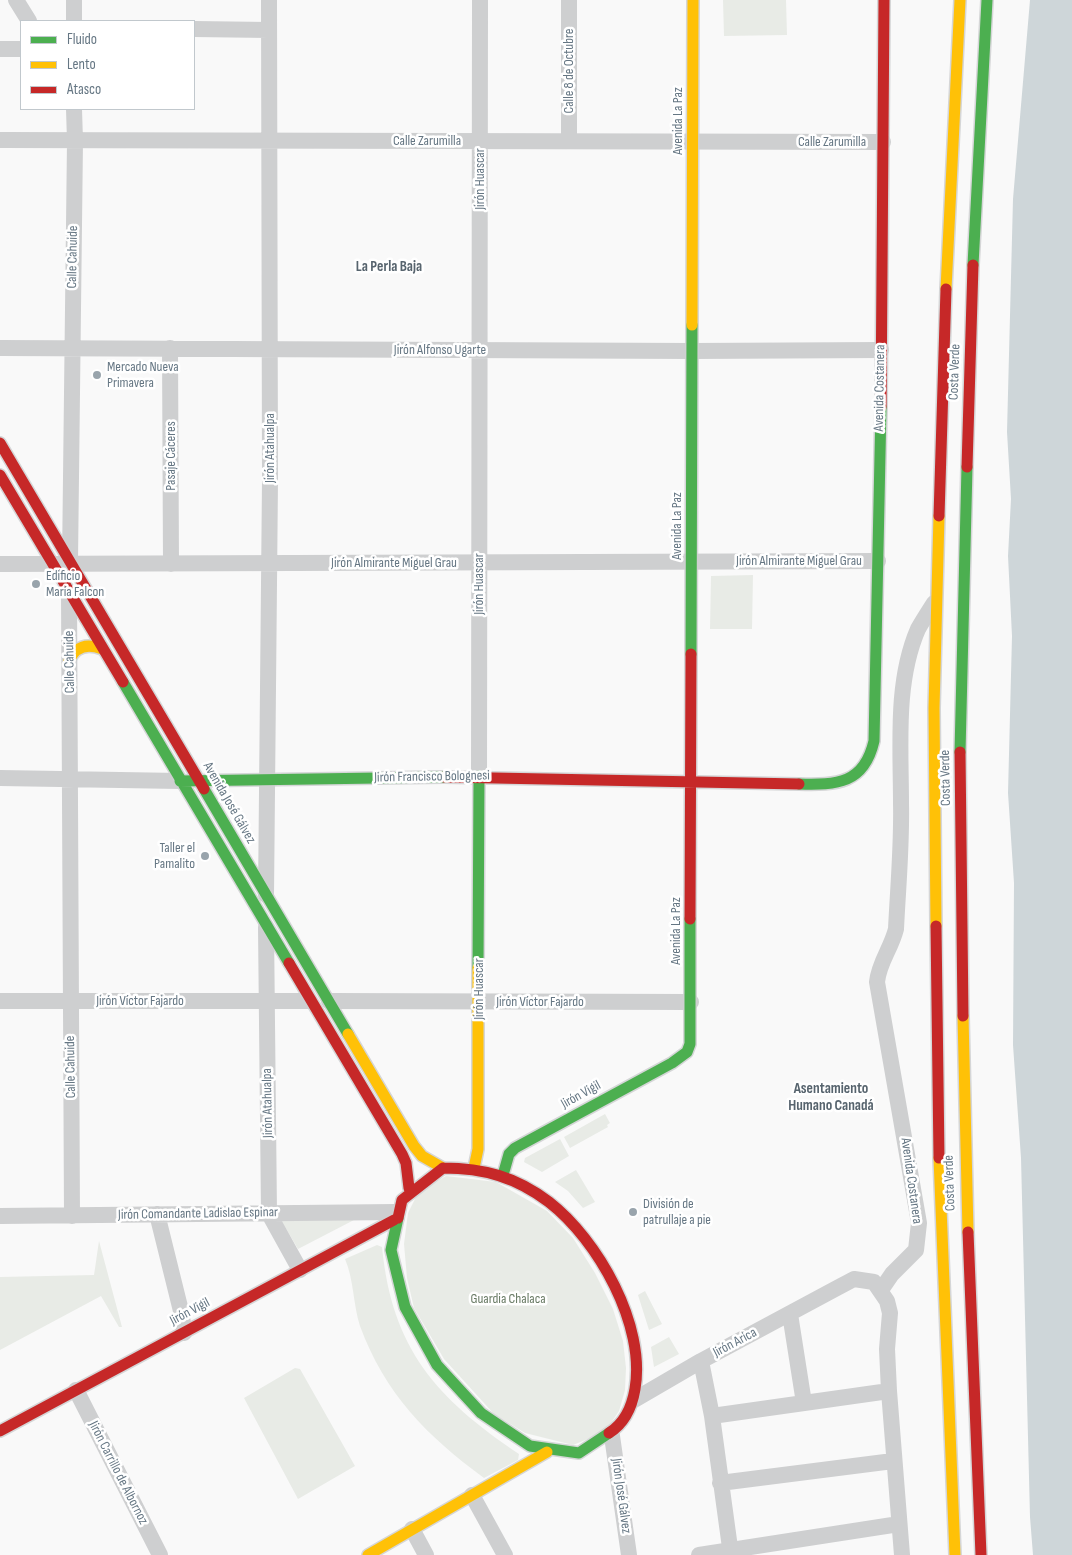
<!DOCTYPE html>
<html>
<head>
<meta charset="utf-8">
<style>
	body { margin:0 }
	#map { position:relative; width:1072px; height:1555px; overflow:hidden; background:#f9f9f9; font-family:"Sofia Sans Condensed",sans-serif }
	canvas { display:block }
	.legend { position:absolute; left:20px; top:20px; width:175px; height:90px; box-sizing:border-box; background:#fff; border:1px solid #c1c8cd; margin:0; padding:6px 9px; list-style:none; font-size:15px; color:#657683 }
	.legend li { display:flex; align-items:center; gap:10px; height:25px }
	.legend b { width:25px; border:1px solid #c1c8cd }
</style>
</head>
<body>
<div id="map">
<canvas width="1072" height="1555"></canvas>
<ul class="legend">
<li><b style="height:6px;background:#4caf50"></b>Fluido</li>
<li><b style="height:6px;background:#ffc107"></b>Lento</li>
<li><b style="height:6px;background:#c62828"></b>Atasco</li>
</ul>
</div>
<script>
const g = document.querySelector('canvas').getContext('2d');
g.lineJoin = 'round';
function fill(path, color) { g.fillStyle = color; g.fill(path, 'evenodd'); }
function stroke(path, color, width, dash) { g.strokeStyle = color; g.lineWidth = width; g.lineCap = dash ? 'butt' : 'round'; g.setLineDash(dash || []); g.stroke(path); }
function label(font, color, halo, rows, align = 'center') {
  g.font = font + ' "Sofia Sans Condensed",sans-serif'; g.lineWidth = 5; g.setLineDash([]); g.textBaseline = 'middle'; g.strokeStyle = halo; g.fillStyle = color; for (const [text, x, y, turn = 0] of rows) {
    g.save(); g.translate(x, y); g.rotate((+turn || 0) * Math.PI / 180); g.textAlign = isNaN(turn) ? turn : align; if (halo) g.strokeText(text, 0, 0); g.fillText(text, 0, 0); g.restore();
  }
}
const green = new Path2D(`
	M723,0H786L787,35L724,36Z
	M753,575L752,629H710L711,576Z
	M605,1114L610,1123L607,1125L608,1127L570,1148L564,1137Z
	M560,1139L569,1156L542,1172L524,1162L525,1158Z
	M576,1170L595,1202L583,1208L568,1191L555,1182Z
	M446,1176L496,1182L547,1211L573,1238L595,1273L613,1309L623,1341L626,1368L625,1390L619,1411L605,1432L573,1445L525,1433L494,1414L444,1359L414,1308L407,1278L404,1244L408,1213L419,1191Z
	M281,1220H354L298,1249Z
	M99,1241L122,1327H119L101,1296L0,1350V1277L94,1275Z
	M377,1245L382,1247C392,1349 436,1398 519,1454L518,1460L484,1478C427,1436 385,1394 360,1326C353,1304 354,1280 345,1259Z
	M645,1291L662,1324L649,1330L638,1295Z
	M669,1337L679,1354L654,1367L651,1347Z
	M295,1368L300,1369L355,1466L298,1499L244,1398Z`);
const water = new Path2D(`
	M1030,0H1072V1555H1033L1030,1517L1021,1158L1013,1045L1014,883L1008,793L1012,636L1008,556L1011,499L1007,432L1013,199Z`);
const street = new Path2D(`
	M16,0L29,21
	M74,21V0
	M194,29L269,30
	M0,49H21
	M0,140L883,142
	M569,141V0
	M0,348L692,351L881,350
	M170,348L171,564
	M70,561L75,141L74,109
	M0,564L878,561
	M69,593L72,1216
	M479,776L480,0
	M0,778L180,781
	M266,895L270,480L269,0
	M266,927L269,1214L300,1270
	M0,1001H309
	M329,1001L691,1002
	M157,1214L182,1315L184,1333
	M0,1216L396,1212
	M881,1290L892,1274L916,1250L919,1223L877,982C879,962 891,949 896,929C898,887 902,845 901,803C901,746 895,682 918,629C923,620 929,611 934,603
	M790,1314L804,1403
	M701,1361L712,1416L731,1555
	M76,1390L160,1555
	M634,1400L701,1361L837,1288L854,1279L874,1282L887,1301L890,1313L887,1349L889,1391L902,1555
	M712,1416L889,1391
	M612,1436L629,1555
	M720,1483L893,1461
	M472,1495L505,1555
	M412,1529L426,1555
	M699,1555L899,1524`);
const fast = new Path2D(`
	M973,265L987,0
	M691,654L692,325
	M123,682L289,963
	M960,752L967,467
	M180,781L444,777
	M799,784C837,785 864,784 874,741L881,407
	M204,789L348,1034
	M478,968L479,776
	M503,1175L509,1154L515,1148L672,1063L687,1052L690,1044V919
	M398,1218L391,1250L405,1307L437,1365L481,1413L530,1446L579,1453L609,1433`);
const slow = new Path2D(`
	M946,289L960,0
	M692,325L693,0
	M69,661C75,646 87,643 102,649
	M936,926L934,708L939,516
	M963,1016L968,1232
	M348,1034L414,1146L422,1156L443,1168
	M939,1158L955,1555
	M474,1168L478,1149V968
	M368,1555L547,1452`);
const jam = new Path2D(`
	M881,407L884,0
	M0,443L204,789
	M967,467L973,265
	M0,475L123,682
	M939,516L946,289
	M960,752L963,1016
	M444,777L799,784
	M690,919L691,654
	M936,926L939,1158
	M289,963L402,1154L406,1163L409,1188
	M443,1168C484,1168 516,1177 549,1202C598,1240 646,1325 635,1389C632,1407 625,1423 609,1433
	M398,1218L402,1200L443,1168
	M968,1232L981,1555
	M0,1431L394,1220`);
const markers = [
	[97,375,5,"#99a4ac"],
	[36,584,5,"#99a4ac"],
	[205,856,5,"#99a4ac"],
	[633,1212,5,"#99a4ac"]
];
const streetNames = [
	["Calle 8 de Octubre",569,71,-90],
	["Avenida La Paz",678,121,-90],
	["Calle Zarumilla",427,141],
	["Calle Zarumilla",832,142],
	["Jirón Huascar",480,179,-90],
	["Calle Cahuide",73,257,-89],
	["Jirón Alfonso Ugarte",440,350],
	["Costa Verde",955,372,-88],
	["Avenida Costanera",880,388,-89],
	["Jirón Atahualpa",270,448,-90],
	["Pasaje Cáceres",171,456,-90],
	["Avenida La Paz",677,526,-90],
	["Jirón Almirante Miguel Grau",799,561],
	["Jirón Almirante Miguel Grau",394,563],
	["Jirón Huascar",479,584,-90],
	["Calle Cahuide",70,662,-91],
	["Jirón Francisco Bolognesi",432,777,-1],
	["Costa Verde",946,778,-91],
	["Avenida José Gálvez",229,803,60],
	["Avenida La Paz",676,931,-90],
	["Jirón Huascar",479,989,-90],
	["Jirón Víctor Fajardo",140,1001],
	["Jirón Víctor Fajardo",540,1002],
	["Calle Cahuide",71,1067,-91],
	["Jirón Vigil",581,1095,-29],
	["Jirón Atahualpa",268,1103,-91],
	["Avenida Costanera",911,1181,82],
	["Costa Verde",950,1183,-92],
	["Jirón Comandante Ladislao Espinar",198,1214,-1],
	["Jirón Vigil",190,1312,-28],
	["Jirón Arica",735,1343,-28],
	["Jirón Carrillo de Albornoz",118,1473,63],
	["Jirón José Gálvez",621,1496,82]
];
const poiNames = [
	["Mercado Nueva",107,367],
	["Primavera",107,383],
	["Edificio",46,576],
	["María Falcon",46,592],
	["Taller el",195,848,"right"],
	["Pamalito",195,864,"right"],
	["División de",643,1204],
	["patrullaje a pie",643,1220]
];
const parkNames = [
	["Guardia Chalaca",508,1299]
];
const neighbourhoodNames = [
	["La Perla Baja",389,267],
	["Asentamiento",831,1089],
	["Humano Canadá",831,1106]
];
fill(green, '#e8ebe6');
fill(water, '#ced6d9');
stroke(fast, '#d5d6d7', 14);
stroke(slow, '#d5d6d7', 14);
stroke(jam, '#d5d6d7', 14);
stroke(street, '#cecfd0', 16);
stroke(fast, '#4caf50', 11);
stroke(slow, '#ffc107', 11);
stroke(jam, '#c62828', 11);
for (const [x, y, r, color] of markers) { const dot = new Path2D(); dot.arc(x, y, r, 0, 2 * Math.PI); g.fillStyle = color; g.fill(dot); stroke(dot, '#fff', 2); }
label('14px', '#657683', '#fff', streetNames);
label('14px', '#657683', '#fff', poiNames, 'left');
label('14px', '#687a64', '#fff', parkNames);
label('bold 15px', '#57646e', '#fff', neighbourhoodNames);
</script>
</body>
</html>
